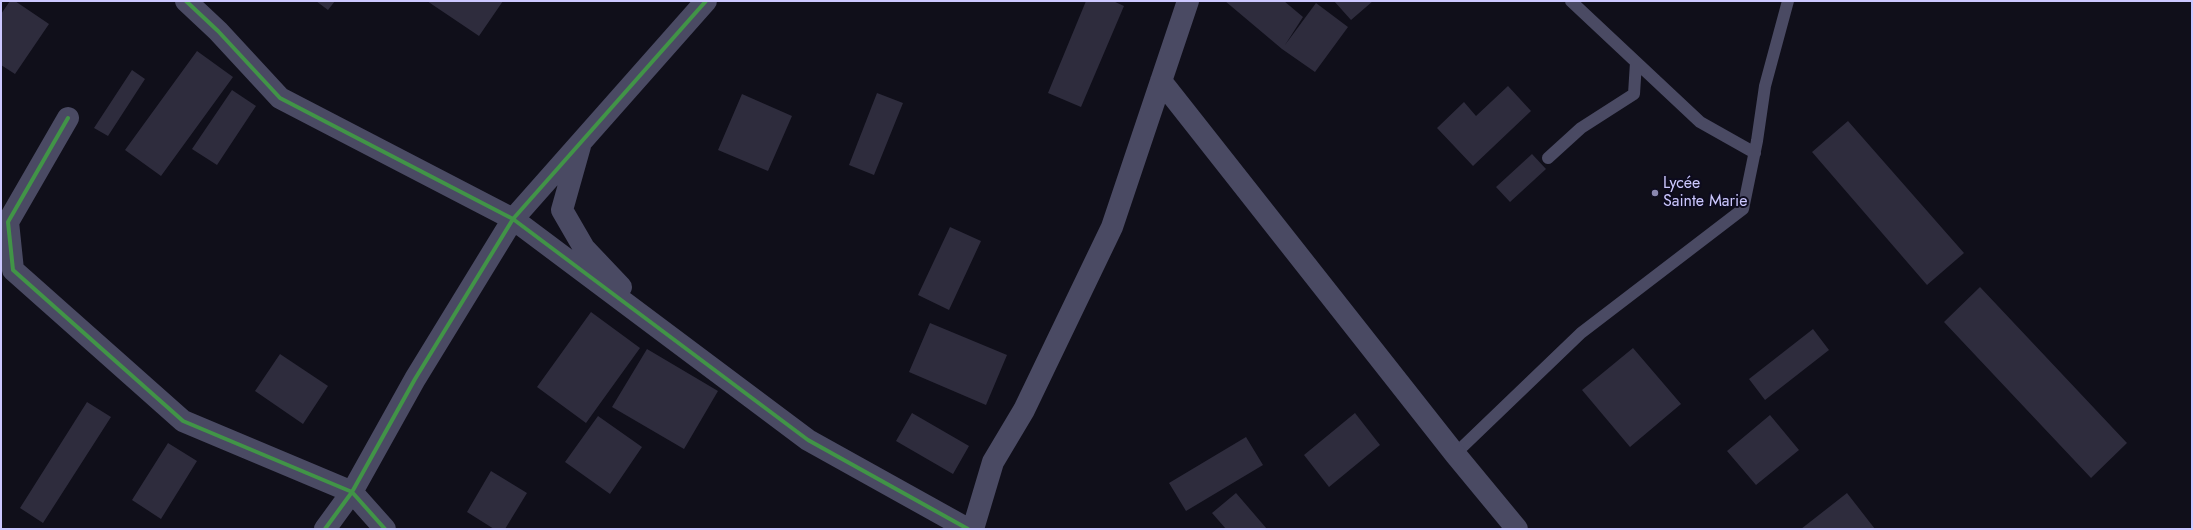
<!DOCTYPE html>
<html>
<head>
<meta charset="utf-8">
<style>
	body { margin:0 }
	#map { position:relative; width:2193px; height:530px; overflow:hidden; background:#100f1a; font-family:Jost,sans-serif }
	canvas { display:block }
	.frame { position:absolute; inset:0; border:2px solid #ccc8ff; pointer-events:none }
</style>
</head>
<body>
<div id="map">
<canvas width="2193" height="530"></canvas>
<div class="frame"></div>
</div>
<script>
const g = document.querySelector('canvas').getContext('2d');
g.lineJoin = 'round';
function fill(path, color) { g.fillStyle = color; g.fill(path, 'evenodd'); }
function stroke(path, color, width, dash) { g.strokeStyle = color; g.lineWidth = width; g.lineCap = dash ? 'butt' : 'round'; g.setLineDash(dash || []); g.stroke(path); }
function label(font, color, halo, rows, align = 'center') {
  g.font = font + ' Jost,sans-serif'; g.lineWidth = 4; g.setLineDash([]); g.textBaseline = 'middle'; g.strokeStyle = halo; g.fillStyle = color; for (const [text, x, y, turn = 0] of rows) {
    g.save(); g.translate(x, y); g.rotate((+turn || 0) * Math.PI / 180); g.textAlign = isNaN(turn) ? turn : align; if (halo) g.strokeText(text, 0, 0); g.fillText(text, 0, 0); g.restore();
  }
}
const building = new Path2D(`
	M10,1H15L49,24L15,74L1,65V14Z
	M316,1H335L328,10Z
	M427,1H503L479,36Z
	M1086,1H1113L1124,6L1081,107L1048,93Z
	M1225,1H1284L1303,17L1285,45L1316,3L1348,27L1315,72L1282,49Z
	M1334,1H1373L1351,20Z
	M197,51L233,77L161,176L125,150Z
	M132,70L145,79L108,136L94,128Z
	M1508,86L1531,111L1473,166L1437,128L1464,102L1476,116Z
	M232,90L256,106L217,165L192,149Z
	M877,93L903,103L874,175L849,165Z
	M742,94L792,116L768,171L718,150Z
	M1848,121L1964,253L1927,285L1812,152Z
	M1532,154L1546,169L1510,202L1496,187Z
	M950,227L981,241L949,310L918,295Z
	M1980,287L2127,443L2091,478L1944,322Z
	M591,312L640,348L586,423L537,387Z
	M930,323L1007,355L986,405L909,372Z
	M1813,329L1829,350L1765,400L1749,379Z
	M1633,348L1681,404L1630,447L1582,390Z
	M647,349L718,391L684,449L612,407Z
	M280,354L328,386L303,424L255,391Z
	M87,402L111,417L43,523L20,508Z
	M912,413L969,446L953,474L896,441Z
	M1355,413L1380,445L1329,487L1304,455Z
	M1770,415L1799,450L1756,485L1727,451Z
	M598,416L642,447L610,494L565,462Z
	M1246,437L1263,465L1186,511L1169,483Z
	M168,443L197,461L161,519L132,500Z
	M491,471L527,493L505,529H494L467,512Z
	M1236,493L1267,529H1226L1212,513Z
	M1847,493L1875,529H1801Z`);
const service = new Path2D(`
	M1571,1L1700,122L1755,153
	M1548,158L1581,128L1634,94L1636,62
	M1455,454L1581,333L1743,209L1757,141L1765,86L1788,1`);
const minor = new Path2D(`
	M186,1L218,31L280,98L513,219L808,440L968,529
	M1161,81L1455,454L1517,529
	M68,118L8,222L13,270L183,421L352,492L385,529
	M580,146L562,210L584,248L621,287
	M325,529L352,492L415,379L513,219L706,1
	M973,529L993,462L1024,410L1112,227L1188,1`);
const cycleway = new Path2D(`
	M186,1L218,31L280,98L513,219L808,440L968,529
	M68,118L8,222L13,270L183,421L352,492L385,529
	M325,529L352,492L415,379L513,219L706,1`);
const markers = [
	[1655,193,4,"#8a87af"]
];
const poiNames = [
	["Lycée",1663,184],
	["Sainte Marie",1663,202]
];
fill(building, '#2e2c3d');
stroke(service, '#4a4a63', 12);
stroke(minor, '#4a4a63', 22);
stroke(cycleway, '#419447', 4);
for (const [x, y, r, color] of markers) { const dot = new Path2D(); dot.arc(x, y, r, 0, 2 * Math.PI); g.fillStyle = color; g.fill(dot); stroke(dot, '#0d0b1e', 1.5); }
label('16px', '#ccc8ff', '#0d0b1e', poiNames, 'left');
</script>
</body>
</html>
